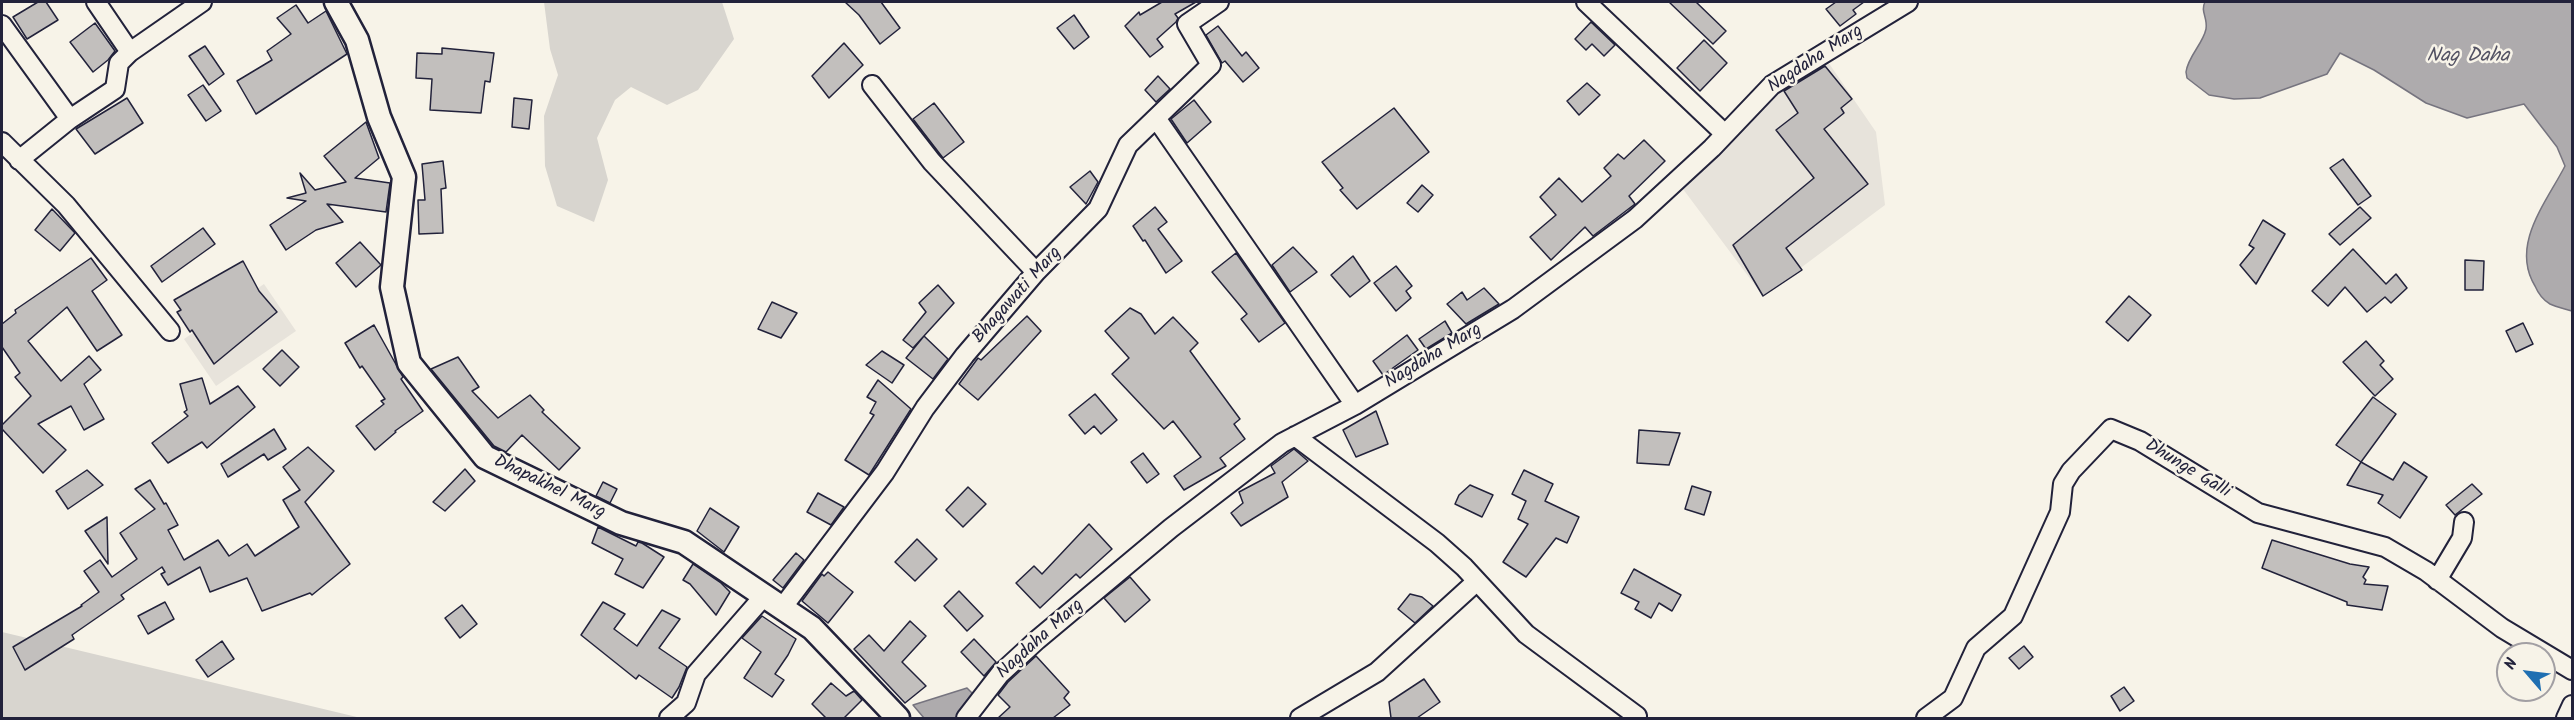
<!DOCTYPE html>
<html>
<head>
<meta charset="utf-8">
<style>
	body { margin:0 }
	#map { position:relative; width:2574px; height:720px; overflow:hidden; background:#f7f3e8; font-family:Kalam,sans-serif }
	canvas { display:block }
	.frame { position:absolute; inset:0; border:3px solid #22223b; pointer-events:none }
	.north { position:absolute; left:2496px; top:642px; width:60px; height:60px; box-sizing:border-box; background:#f7f3e8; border:2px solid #a29fa3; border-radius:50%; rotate:298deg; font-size:16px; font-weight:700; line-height:24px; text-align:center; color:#22223b }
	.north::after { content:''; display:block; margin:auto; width:21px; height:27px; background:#1f6fb2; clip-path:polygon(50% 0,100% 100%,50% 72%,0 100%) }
</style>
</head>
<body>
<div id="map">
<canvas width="2574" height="720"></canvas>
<div class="frame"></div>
<div class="north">N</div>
</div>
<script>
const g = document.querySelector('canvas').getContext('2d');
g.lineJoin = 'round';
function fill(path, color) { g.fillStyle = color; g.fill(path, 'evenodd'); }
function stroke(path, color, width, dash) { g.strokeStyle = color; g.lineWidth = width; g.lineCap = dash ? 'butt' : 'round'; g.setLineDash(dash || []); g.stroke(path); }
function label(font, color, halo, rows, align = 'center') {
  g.font = font + ' Kalam,sans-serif'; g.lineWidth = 5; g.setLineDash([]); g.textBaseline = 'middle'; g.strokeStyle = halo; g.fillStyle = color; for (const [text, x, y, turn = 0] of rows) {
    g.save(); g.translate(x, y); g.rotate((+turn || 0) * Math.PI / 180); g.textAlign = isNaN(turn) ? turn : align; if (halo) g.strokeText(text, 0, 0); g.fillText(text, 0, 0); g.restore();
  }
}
const built = new Path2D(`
	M1826,59L1876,132L1885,205L1763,296L1683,189L1776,86Z
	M264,284L296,331L216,386L184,339Z`);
const green = new Path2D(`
	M544,2H722L734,39L698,90L667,105L631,87L615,100L597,138L608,180L594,222L557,206L545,166L544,116L558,75L550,49Z
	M2,632L361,718H2Z`);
const water = new Path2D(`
	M2205,2H2572V311C2566,309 2556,307 2550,304C2543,300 2538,293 2535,286C2510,245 2546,203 2565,166L2557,147L2524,104L2467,118L2426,103L2374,70L2340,53L2327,74L2260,98L2234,99L2209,95L2187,78L2186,72C2188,56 2203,44 2206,29C2208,18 2200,11 2205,2Z
	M967,688L975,696L958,718H924L913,705Z`);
const building = new Path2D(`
	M38,2H46L58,20L27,39L13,17Z
	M845,2H881L900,28L880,44L859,15Z
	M1162,2H1196L1175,14L1178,18L1176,22L1157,39L1163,47L1150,57L1125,26L1139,12L1140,15Z
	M1669,2H1696L1726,31L1713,44Z
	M1836,2H1864L1853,10L1856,14L1840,26L1826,9Z
	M296,5L308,23L326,11L347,54L256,114L237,81L272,60L267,51L291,34L277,18Z
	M1074,15L1089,37L1074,49L1057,28Z
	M1591,22L1615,45L1604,56L1592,44L1586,50L1575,39Z
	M95,23L115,51L108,60L93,72L70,42Z
	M1218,26L1242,56L1246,52L1259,68L1243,82L1225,61L1222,63L1206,35Z
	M1704,40L1727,63L1700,91L1677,68Z
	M844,43L863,65L829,98L812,76Z
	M205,46L224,74L209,85L189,56Z
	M442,48L494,53L490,82L485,81L481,113L430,110L432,79L416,78L417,53L442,54Z
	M1825,66L1852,99L1841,108L1844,113L1824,129L1868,184L1786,248L1802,270L1763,296L1733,245L1814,178L1776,130L1798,113L1784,91Z
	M1158,76L1170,89L1156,102L1145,90Z
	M1587,83L1600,95L1579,115L1567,101Z
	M203,85L221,111L206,121L188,95Z
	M127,98L143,123L95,154L76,129Z
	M514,98L532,100L529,129L512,127Z
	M1194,100L1211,122L1187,143L1171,119Z
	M934,103L964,142L943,158L913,119Z
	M1394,108L1429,152L1357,209L1340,190L1343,188L1322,162Z
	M366,122L379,158L355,178L390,183L386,212L327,204L343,222L316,230L286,250L270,225L306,201L287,198L306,193L300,173L315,190L346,182L324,156Z
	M1644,140L1665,161L1629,196L1635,204L1593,236L1585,227L1551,260L1530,237L1556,215L1540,197L1559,178L1582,202L1611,176L1604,168L1618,154L1624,159Z
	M2343,159L2371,196L2358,205L2330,168Z
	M443,161L446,188L441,189L443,233L419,234L418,200H425L422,164Z
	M1090,171L1098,182L1086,204L1070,187Z
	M1422,185L1433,195L1418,212L1407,203Z
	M1155,207L1167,222L1158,229L1182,261L1166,273L1145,240L1143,241L1133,226Z
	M2360,207L2371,218L2340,245L2329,234Z
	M52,209L75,233L60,251L35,230Z
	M2263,220L2285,234L2256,284L2240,265L2254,248L2249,245Z
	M203,228L215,244L162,282L151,266Z
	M360,242L381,265L356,287L336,263Z
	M1293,247L1317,272L1290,292L1272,265Z
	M2353,249L2386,284L2396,274L2407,288L2391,303L2385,297L2367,312L2345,287L2328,306L2312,291Z
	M1236,253L1285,323L1259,342L1241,319L1247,314L1212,272Z
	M1353,256L1370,281L1350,297L1331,275Z
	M91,258L107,280L92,291L122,335L97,351L67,307L28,341L61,381L89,356L101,370L84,384L104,419L84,430L71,406L38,424L66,450L43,473L2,429V425L31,396L15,377L20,373L2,347V324L16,313L15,310Z
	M2465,260L2484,261L2483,290H2465Z
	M243,261L259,291L277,312L214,364L192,330L190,332L177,312L181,310L174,300Z
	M1396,266L1412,286L1406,291L1411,298L1396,311L1374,283Z
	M938,285L954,303L913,348L903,340L926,312L919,303Z
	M1484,288L1499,304L1466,324L1447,304L1462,292L1467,300Z
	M2129,296L2151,315L2128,341L2106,322Z
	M772,302L797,313L781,338L758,329Z
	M1130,308L1141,314L1155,334L1173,317L1198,343L1190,351L1240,419L1234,424L1245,439L1220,458L1226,466L1184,490L1174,476L1201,457L1173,421L1164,429L1112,374L1129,358L1105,331Z
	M1027,316L1041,331L978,400L959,384L978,358L981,360Z
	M1445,321L1452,333L1426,349L1419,339Z
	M2523,323L2533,344L2516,352L2506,331Z
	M374,325L403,377L401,379L423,411L395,431L396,432L375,450L356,426L384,404L381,401L385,399L362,366L360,368L345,343Z
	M1407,335L1418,350L1383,375L1373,361Z
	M924,336L948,359L933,379L906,358Z
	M2366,341L2384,361L2380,365L2393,379L2375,396L2343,362Z
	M282,350L299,367L280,386L263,369Z
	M882,351L904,365L892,383L866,365Z
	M458,357L479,387L472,391L498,418L530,395L544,410L542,412L580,448L559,470L522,435L506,452L494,446L431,369Z
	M202,378L210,404L238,386L255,407L207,448L202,442L168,463L152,443L188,416L184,412L187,410L180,384Z
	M878,380L911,409L869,475L845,460L874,415L870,413L876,402L867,397Z
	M1095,394L1117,420L1101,434L1094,426L1085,434L1069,415Z
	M2373,397L2396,414L2361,462L2336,445Z
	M1376,411L1388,444L1356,457L1343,430Z
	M274,429L286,449L268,460L264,454L228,477L221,464Z
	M1639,430L1680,433L1669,465L1637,463Z
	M308,447L334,471L305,502L350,564L312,595L310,593L262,611L247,578L210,592L200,567L168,585L161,574L165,572L162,567L121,595L124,599L72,635L74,639L25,670L13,647L82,606L81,605L99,592L84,571L100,560L112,577L137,559L120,533L155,509L135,489L150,480L164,504L166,503L178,525L168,530L184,560L218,540L229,556L247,544L255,556L299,527L283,500L300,490L283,467Z
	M1294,449L1308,461L1282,482L1288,497L1241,526L1231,513L1243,503L1239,492L1275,473L1271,466Z
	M1143,453L1159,474L1147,483L1131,462Z
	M2361,462L2393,480L2404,462L2427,477L2400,518L2378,503L2383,495L2347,485Z
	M465,469L475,481L445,511L433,502Z
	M87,470L103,485L68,509L56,491Z
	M1524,470L1553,484L1545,501L1579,517L1567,543L1556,538L1526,577L1503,562L1528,524L1518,519L1526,501L1512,494Z
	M603,482L617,489L610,503L596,496Z
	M2472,484L2482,494L2455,515L2446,505Z
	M1470,485L1493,495L1482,517L1455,504L1459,495Z
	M1692,486L1711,492L1704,515L1685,509Z
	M968,487L986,504L963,527L946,510Z
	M818,493L844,507L831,525L807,512Z
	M710,508L739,527L724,552L697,531Z
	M107,517L108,564L85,531Z
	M1089,524L1112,549L1080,578L1076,574L1040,608L1016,583L1034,566L1042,574Z
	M598,527L636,546L638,542L642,543L664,557L643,588L615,574L623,559L592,543Z
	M917,539L937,559L915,581L895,562Z
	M2272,540L2350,564L2369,567L2363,577L2366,580L2364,584L2388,586L2382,610L2347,605V602L2262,568Z
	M796,553L804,560L783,588L773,580Z
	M693,564L721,583L730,592L716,615L690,584L683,580Z
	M1634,569L1681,595L1672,611L1659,603L1651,618L1635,609L1639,602L1621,593Z
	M828,572L853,592L828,623L802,601L822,574L824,576Z
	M1130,577L1150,600L1125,622L1104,598Z
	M959,591L983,616L967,631L944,606Z
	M1410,594L1422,597L1433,606L1415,623L1398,609Z
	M165,602L174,619L148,634L138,616Z
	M603,602L625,614L614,629L637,646L662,610L680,619L659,648L687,667L679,687L672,698L639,675L636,679L581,635Z
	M462,605L477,624L460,638L445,618Z
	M762,616L796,639L788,655L775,674L784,680L772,697L744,678L761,652L742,638Z
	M910,621L926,636L902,662L926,686L905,703L854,649L869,635L884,651Z
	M974,639L996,662L984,676L961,652Z
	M222,641L234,659L208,677L196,660Z
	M2024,646L2033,657L2019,669L2009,658Z
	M1036,656L1069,692L1064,698L1070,705L1053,718H998L1010,707L998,695L1008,682Z
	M1424,679L1440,702L1417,718H1391L1389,702Z
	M831,683L846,696L854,691L862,700L844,718H826L812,704Z
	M2124,687L2134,701L2120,711L2111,696Z`);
const minor = new Path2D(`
	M96,2L130,52
	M1586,2L1725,134
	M2,25L70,119
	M872,85L932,162L1036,272
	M1156,118L1355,405
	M2,142L66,205L170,331
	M19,160L70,119L115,89L119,63L130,52L202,2
	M1295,436L1437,543L1464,567L1526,634L1637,716
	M2437,580L2462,538L2464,522
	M782,608L885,472L925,408L965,355L1036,272L1098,209L1128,145L1211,65L1187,24L1219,2
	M669,718L686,703L696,674L764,596
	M966,718L1000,674L1037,640L1171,528L1282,443L1355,405L1513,309L1635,219L1712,148L1772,85L1908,2
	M1300,718L1377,672L1476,582
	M1926,718L1953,698L1976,648L2013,616L2060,512L2063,484L2071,471L2111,429L2140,441L2258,513L2385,547L2426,571L2502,628L2572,670
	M2566,718L2572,705`);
const major = new Path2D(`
	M336,2L357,40L379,117L404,177L392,287L409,363L485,457L621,523L684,542L812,628L898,718`);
const streetNames = [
	["Nagdaha Marg",1816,60,-33],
	["Bhagawati Marg",1018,296,-48],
	["Nagdaha Marg",1434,357,-31],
	["Dhunge Galli",2187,470,31],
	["Dhapakhel Marg",549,488,26],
	["Nagdaha Marg",1041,640,-42]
];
const waterNames = [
	["Nag Daha",2468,58]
];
fill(built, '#e7e3db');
fill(green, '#d8d5cf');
fill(water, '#aeabad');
stroke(water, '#76747f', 1.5);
fill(building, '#c2bfbd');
stroke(building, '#22223b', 1.5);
stroke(minor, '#22223b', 22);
stroke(major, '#22223b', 27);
stroke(minor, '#f7f3e8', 18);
stroke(major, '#f7f3e8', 22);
label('18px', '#22223b', '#f7f3e8', streetNames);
label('italic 20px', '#535263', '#f7f3e8', waterNames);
</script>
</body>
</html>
